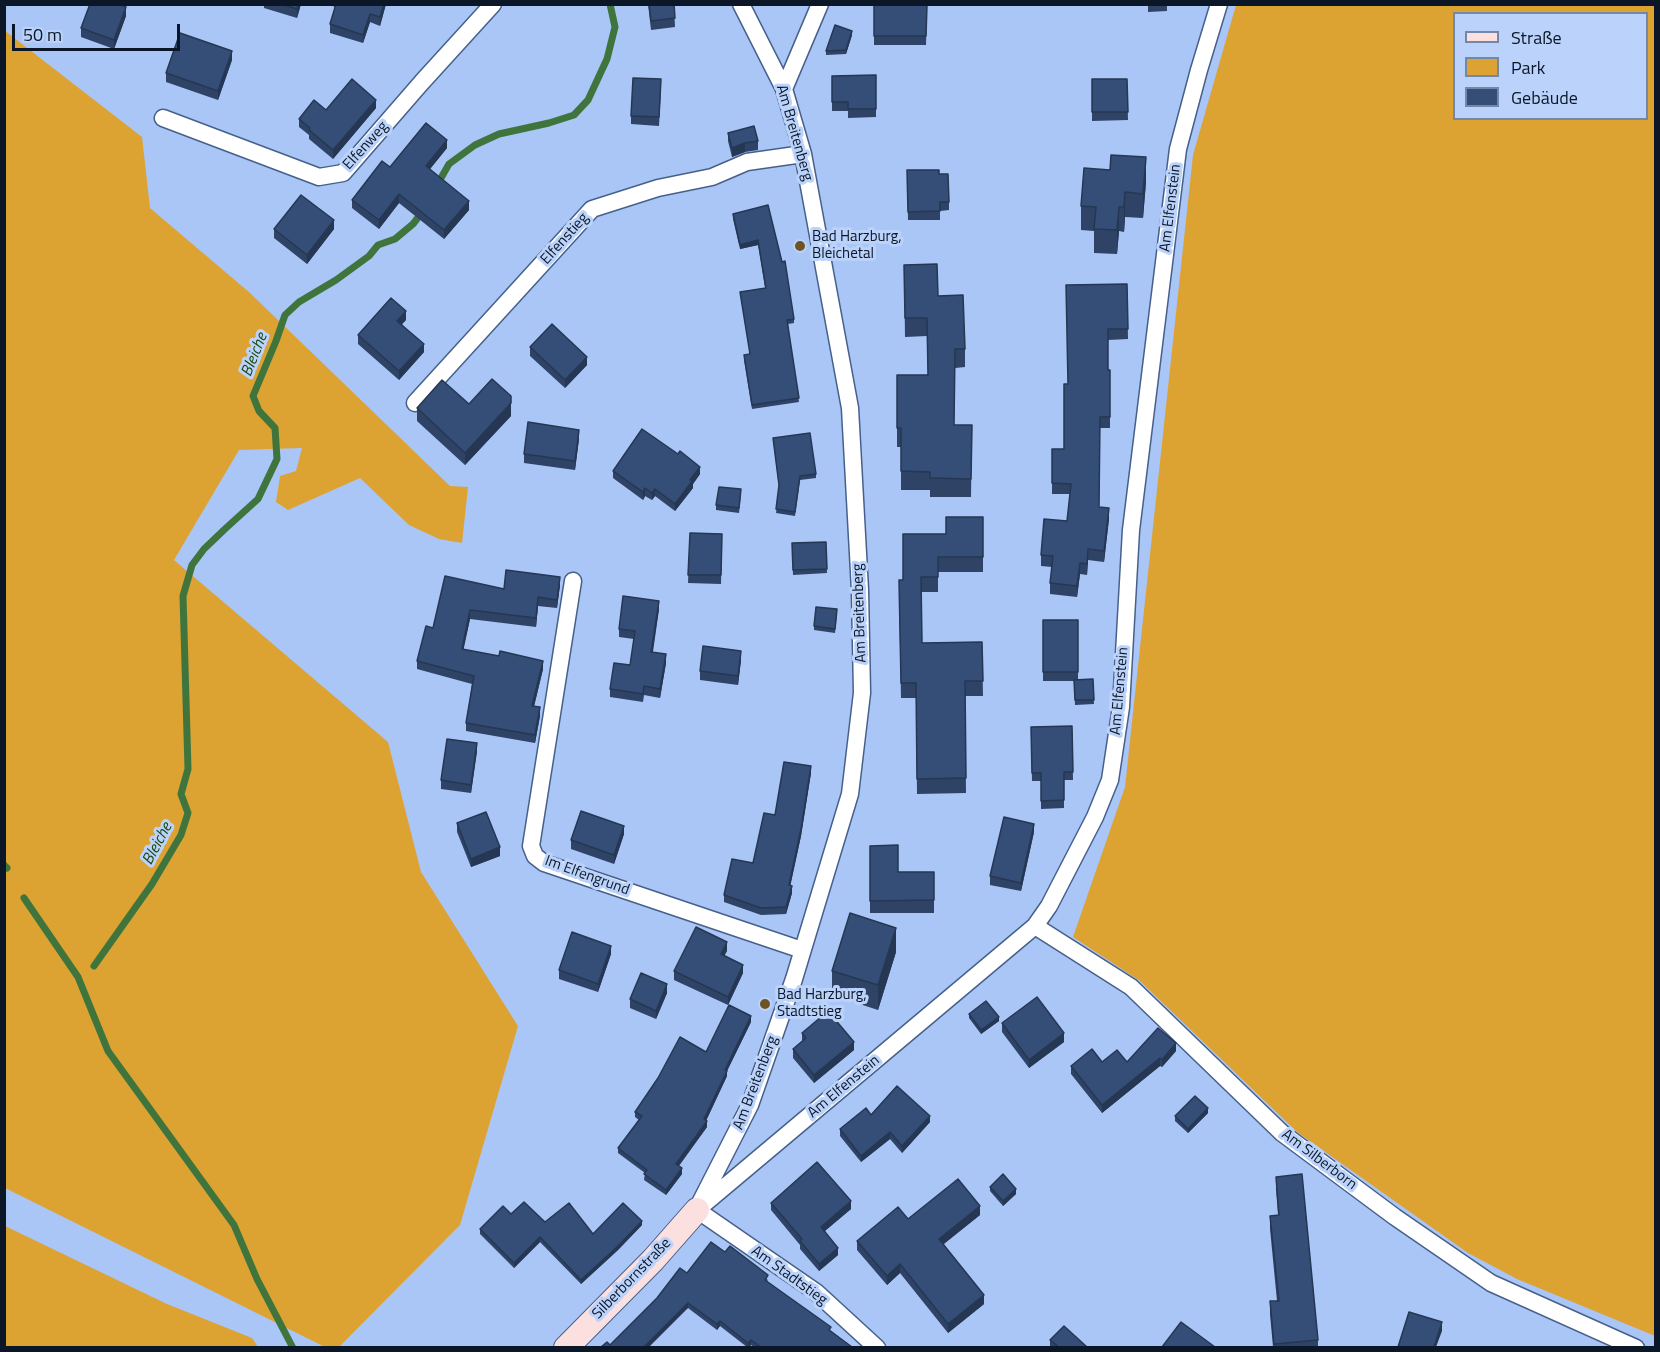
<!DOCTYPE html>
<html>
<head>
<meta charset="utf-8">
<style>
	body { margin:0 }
	#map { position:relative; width:1660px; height:1352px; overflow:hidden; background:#a9c6f7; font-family:"Titillium Web",sans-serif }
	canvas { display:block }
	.frame { position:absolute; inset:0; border:6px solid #0b1627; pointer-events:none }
	.legend { position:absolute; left:1453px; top:12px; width:195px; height:108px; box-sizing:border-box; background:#bbd3fa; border:2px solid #7587a6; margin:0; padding:8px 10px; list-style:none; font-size:18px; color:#0b1627 }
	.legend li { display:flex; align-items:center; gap:12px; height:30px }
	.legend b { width:30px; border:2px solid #7587a6 }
	.scale { position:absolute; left:12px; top:24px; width:168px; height:27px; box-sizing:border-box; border:3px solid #0b1627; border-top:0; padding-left:8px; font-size:18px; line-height:21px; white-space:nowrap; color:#0b1627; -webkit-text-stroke:4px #bbd3fa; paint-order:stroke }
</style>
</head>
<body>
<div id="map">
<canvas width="1660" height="1352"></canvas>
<div class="frame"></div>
<ul class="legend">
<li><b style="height:8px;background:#fce0e0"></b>Straße</li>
<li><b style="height:16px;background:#dca333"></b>Park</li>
<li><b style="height:16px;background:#354e77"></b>Gebäude</li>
</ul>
<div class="scale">50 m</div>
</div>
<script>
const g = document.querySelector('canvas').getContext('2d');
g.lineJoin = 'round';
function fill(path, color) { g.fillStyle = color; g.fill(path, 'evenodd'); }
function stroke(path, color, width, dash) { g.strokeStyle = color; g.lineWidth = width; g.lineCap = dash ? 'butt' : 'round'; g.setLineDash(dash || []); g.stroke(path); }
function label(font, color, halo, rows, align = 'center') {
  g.font = font + ' "Titillium Web",sans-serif'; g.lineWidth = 6; g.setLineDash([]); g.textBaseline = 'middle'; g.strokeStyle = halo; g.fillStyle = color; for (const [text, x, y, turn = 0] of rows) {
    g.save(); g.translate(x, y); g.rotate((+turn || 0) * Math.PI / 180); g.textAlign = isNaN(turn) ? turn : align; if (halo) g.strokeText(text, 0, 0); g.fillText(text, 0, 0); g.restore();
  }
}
const green = new Path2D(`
	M1236,5H1655V1336L1517,1279L1468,1253L1297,1132L1140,981L1073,937L1125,787L1193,155ZM1454,14H1646V118H1454Z
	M4,30L142,137L150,208L250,293L450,486L468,487L462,543L439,539L409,525L360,478L288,510L276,502L280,476L296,471L302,448L239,450L174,560L388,742L421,872L518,1026L460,1225L339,1347H325L5,1188Z
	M5,1226L167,1304L252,1338L258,1347H5Z`);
const stream = new Path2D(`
	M437,185L449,164L475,145L499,134L549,123L574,115L588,100L607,59L615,27L610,4
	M4,865L7,868
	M24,898L78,977L108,1051L234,1225L257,1279L293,1348
	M94,966L152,884L181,835L188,813L181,794L188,769L183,596L192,565L204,549L226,528L258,499L277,459L275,428L259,411L253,396L276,341L285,315L299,302L336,280L369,256L378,245L395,239L413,224L423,211`);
const street = new Path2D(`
	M784,89L820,4
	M163,118L319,177L343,173L422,82L493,4
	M415,403L592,209L658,188L712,177L747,162L803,154
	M573,581L531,846L535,856L544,863L802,950
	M1035,926L1131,987L1282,1133L1395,1217L1491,1283L1636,1348
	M701,1201L750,1105L794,979L850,794L862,693L860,590L850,408L803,154L784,89L741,4
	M697,1210L1035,926L1049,906L1095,817L1110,780L1121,707L1131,530L1178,149L1199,70L1219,4
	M697,1210L816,1292L877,1348`);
const secondary = new Path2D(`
	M566,1348L653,1260L697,1210`);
const wall = new Path2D(`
	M264,4H301L297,18L264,8Z
	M327,4H386L380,26L370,22L363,43L330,33V24L335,7Z
	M648,4H674L675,27L651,30Z
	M1148,4H1167V11L1148,12Z
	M874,5H927L926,45H874Z
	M126,16L114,49L81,37V28Z
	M852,35L846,54L826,55V51Z
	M232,60L218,100L166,82V73Z
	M876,75V117L848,118V111H832V76Z
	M1092,79H1127L1128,120L1092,121Z
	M661,88L659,126L631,124V116Z
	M376,108L333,159L309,139V135L299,127V119L326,110Z
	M728,133L758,141V150L745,152L732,157L728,141Z
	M447,148L430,169L469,210L444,239L399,203L379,229L352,208V200L390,167Z
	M907,170L939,174L949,202V210L940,211V220H908Z
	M1146,182L1143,218L1125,217L1124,232L1119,231L1117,254L1094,253V231L1081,230V206Z
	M768,205L794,319V323L788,324L799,402L752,409L744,360V355L750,354L740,292L765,288L758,245L740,249L733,219V214Z
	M274,229H334L307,264L274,238Z
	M904,265L938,296L965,349V367L955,368L954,425H972L971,497H930V490H901V447H897V375H928L927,336L905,337Z
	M1127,284L1128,339L1108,340V370H1110V428H1100L1099,507L1109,519L1104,562L1088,560L1087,575L1080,574L1077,597L1050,594V583L1052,567L1041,566V555L1067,521L1070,494H1052V449H1064L1068,384Z
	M406,320L402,324L424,352L399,380L358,344V335Z
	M530,347L587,365L565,388L530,356Z
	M469,404L511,416L465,465L417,421V408Z
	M773,438L816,474V478L800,480L795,516L776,513L779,488Z
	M579,439L575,470L524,463V454Z
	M613,471L700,474L693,484V488L675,511L655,496L652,500L645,496L643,500L613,478Z
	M741,494L739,513L716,510V505Z
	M983,517V572H938V592H921L922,643L982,642L983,696H965L966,793L917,794L916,698H901L899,595L903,580L946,534Z
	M690,533L722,534L721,584L688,583Z
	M826,542L827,573L793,575L792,543Z
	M560,585L557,608L538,606L536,627L470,619L463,649L543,669L534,706L540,716L535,743L466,731V723L472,684L417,669V661L433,628L504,589Z
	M659,609L653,652L666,663L660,698L644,695L643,702L610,697V689L630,665L634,639L619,637V629Z
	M837,614L835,633L814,630V626Z
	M1043,620H1078V680L1093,679L1094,704L1075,705L1074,681H1043Z
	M741,660L738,685L700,680V671Z
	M1072,726L1073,780H1064V808L1041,809V781H1032L1031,727Z
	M477,751L471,793L441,789V780Z
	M811,773L801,836L790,886L792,893L786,914L761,915L724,902V895L753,863L775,815Z
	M457,823L500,856L471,867L457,832Z
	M1034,832L1021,891L990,885V876Z
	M624,834L614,864L571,849V840Z
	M870,846L898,872H934V913H870Z
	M727,951L724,955L743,973L728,1005L674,980V971Z
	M896,952L878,1010L832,995V971Z
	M611,954L598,992L559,979V970Z
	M667,993L656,1019L630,1008V999Z
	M969,1014L999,1021L981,1034L969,1018Z
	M751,1022L727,1071V1076L706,1121L707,1127L679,1166L682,1174L666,1195L644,1180L645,1173L618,1153V1148L639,1120L635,1117V1112L706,1052Z
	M1002,1023L1064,1042L1029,1068L1002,1032Z
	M802,1033L854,1050L814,1083L793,1058V1049L802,1041Z
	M1176,1051L1162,1067L1160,1066L1102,1113L1071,1074V1066L1102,1062H1127Z
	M1208,1113L1188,1133L1175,1121V1116Z
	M871,1115L930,1122L902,1153L890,1139L861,1162L840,1136V1129Z
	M1276,1177L1318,1340V1347H1273L1270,1314V1301H1277L1270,1229V1216L1278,1215L1276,1189Z
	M990,1187L1016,1194L1003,1206L990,1191Z
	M771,1203L851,1209L825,1231L838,1255L819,1271L800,1249V1245L771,1210Z
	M511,1214L593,1234L642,1225L618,1250L581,1284L540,1242L514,1268L480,1234V1229Z
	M980,1215L943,1244L984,1304L948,1333L900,1273L887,1285L857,1250V1241L908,1219Z
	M725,1252L768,1280L767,1281L852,1347H754L751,1345L749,1347H747L720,1326L717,1330L688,1308L610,1345L687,1273Z
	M1050,1340L1087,1347H1050Z`);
const shadedWall = new Path2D(`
	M298,4H301L297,18V9Z
	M384,4H386L380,26V17Z
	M126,7V16L114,49V40Z
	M370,14V22L363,43V35Z
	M852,31V35L846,54V50Z
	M232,51V60L218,100V91Z
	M376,100V108L333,159V150Z
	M447,140V148L426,174V166Z
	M745,143V152L732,157V148Z
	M1146,157V182L1143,218V194Z
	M1125,192V217L1124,232V207Z
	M399,194V203L379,229V220Z
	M469,201V210L444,239V230Z
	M1119,207V231L1117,254V230Z
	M334,220V229L307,264V255Z
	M758,240V245L740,249V245Z
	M406,311V320L397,329V321Z
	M424,344V352L399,380V371Z
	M587,357V365L565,388V380Z
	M511,403V416L465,465V453Z
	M579,430V439L575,470V461Z
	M700,467V474L693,484V488L675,511V504L690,480Z
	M645,488V496L643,500V492Z
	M655,489V496L652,500V493Z
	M1109,508V519L1104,562V551Z
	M1088,549V560L1087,575V564Z
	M1080,563V574L1077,597V586Z
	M560,577V585L557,608V600Z
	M538,597V606L536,627V618Z
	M659,601V609L651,661V652Z
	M470,610V619L462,657V649Z
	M741,651V660L738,685V676Z
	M666,654V663L660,698V689Z
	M543,661V669L532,715V706Z
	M540,707V716L535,743V735Z
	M477,743V751L471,793V785Z
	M811,766V773L801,836L789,892V885Z
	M1034,824V832L1021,891V883Z
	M624,826V834L614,864V855Z
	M500,847V856L471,867V859Z
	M792,886V893L786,914V907Z
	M896,928V952L878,1010V985Z
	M727,942V951L721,962V954Z
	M611,946V954L598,992V984Z
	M743,965V973L728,1005V997Z
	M667,984V993L656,1019V1011Z
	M751,1016V1022L725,1075V1070Z
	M999,1017V1021L981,1034V1030Z
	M1064,1033V1042L1029,1068V1060Z
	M854,1042V1050L814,1083V1075Z
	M1176,1043V1051L1162,1067V1060Z
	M1160,1058V1066L1102,1113V1105Z
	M727,1071V1076L704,1125V1119Z
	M1208,1108V1113L1188,1133V1129Z
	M930,1116V1122L902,1153V1146Z
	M707,1121V1127L676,1169V1164Z
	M890,1132V1139L861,1162V1156Z
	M682,1168V1174L666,1195V1190Z
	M1016,1189V1194L1003,1206V1201Z
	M851,1201V1209L821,1234V1227Z
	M980,1206V1215L939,1248V1239Z
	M642,1221V1225L618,1250L581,1284V1280Z
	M540,1237V1242L514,1268V1263Z
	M838,1248V1255L819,1271V1264Z
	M900,1264V1273L887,1285V1276Z
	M984,1295V1304L948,1333V1324Z
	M688,1303V1308L649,1347H644Z
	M720,1321V1326L717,1330V1324Z
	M1442,1322V1331L1436,1347H1434Z
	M751,1340V1345L748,1347V1343Z`);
const building = new Path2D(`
	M90,4H119L126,7L114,40L81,28Z
	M282,4H298L297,9Z
	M336,4H384L380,17L370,14L363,35L330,24Z
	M649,4H674L675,18L651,21Z
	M916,4L927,5L926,36H874V5Z
	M835,25L852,31L846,50L826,51Z
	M180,33L232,51L218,91L166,73Z
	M876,75V109H848V102H832V76Z
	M633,78L661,79L659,117L631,116Z
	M352,79L376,100L333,150L309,130L310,128L299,119L314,100L326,110Z
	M1092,79H1127L1128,112H1092Z
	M426,123L447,140L426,166L469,201L444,230L399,194L379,220L352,200L382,161L390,167Z
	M754,126L758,141L745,143L732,148L728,133Z
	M1111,155L1146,157L1143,194L1125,192L1124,207H1119L1117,230L1094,229L1096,207L1081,206L1084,168L1110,170Z
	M907,170H939V174H948L949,202H940V211L908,212Z
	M301,195L334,220L307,255L274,229Z
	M768,205L782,262L785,261L794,319L787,320L799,398L752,405L744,355L750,354L740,292L766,288L758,240L740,245L733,214Z
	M937,264L938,296L963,295L965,349H955L954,425H972L971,479L930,478V472L901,471V428H897V375H928L927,318H905L904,265Z
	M1127,284L1128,329H1108V370H1110V417H1100L1099,507L1109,508L1104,551L1088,549L1087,564L1080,563L1077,586L1050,583L1053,556L1041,555L1044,519L1067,521L1071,484L1052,483V449H1064V384H1068L1066,285Z
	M391,298L406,311L397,321L424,344L399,371L358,335Z
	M552,324L587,357L565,380L530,347Z
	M492,379L511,396V403L465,453L417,408L442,380L469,404Z
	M528,422L579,430L575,461L524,454Z
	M642,429L678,454L680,451L700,467L690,480H693L675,504L655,489L652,493L645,488L643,492L613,471Z
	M810,433L816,474L800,476L795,512L776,509L779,485L773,438Z
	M719,487L741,489L739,508L716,505Z
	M946,517H983V557H938V577H921L922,643L982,642L983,681H965L966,778L917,779L916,683H901L899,580H903V534H946Z
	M690,533L722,534L721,575H688Z
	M826,542L827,569L793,570L792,543Z
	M506,570L560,577L557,600L538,597L536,618L470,610L462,649L499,656L500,651L543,661L532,706L540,707L535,735L466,723L474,676L417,661L426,626L433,628L445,576L504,589Z
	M623,596L659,601L651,652L666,654L660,689L644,686L643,694L610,689L614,663L630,665L635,631L619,629Z
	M816,607L837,609L835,629L814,626Z
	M1043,620H1078V672H1043Z
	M703,646L741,651L738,676L700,671Z
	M1093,679L1094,700H1075L1074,680Z
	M1072,726L1073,772H1064V800L1041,801V773H1032L1031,727Z
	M447,739L477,743L471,785L441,780Z
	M784,762L811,766L801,829L789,885L792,886L786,907L761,908L724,895L732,859L753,863L764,813L775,815Z
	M581,811L624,826L614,855L571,840Z
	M486,812L500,847L471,859L457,823Z
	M1004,817L1034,824L1021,883L990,876Z
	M898,845V872H934V900L870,901V846Z
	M850,913L896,928L878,985L832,971Z
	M696,927L727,942L721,954L743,965L728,997L674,971Z
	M572,932L611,946L598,984L559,970Z
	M641,973L667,984L656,1011L630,999Z
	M1037,997L1064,1033L1029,1060L1002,1023Z
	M986,1001L999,1017L981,1030L969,1014Z
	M729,1005L751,1016L725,1070L727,1071L704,1119L707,1121L676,1164L682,1168L666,1190L644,1174L647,1170L618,1148L642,1116L635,1112L658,1078L680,1037L706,1052Z
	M828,1011L854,1042L814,1075L793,1049L806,1038L802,1033Z
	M1158,1028L1176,1043L1162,1060L1160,1058L1102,1105L1071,1066L1092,1049L1102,1062L1117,1050L1127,1062Z
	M897,1086L930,1116L902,1146L890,1132L861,1156L840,1129L866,1108L871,1115Z
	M1195,1096L1208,1108L1188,1129L1175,1116Z
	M817,1162L851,1201L821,1227L838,1248L819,1264L800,1241L802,1239L771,1203Z
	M1003,1174L1016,1189L1003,1201L990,1187Z
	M1302,1174L1318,1340L1274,1344L1270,1301H1279L1270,1216L1279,1215L1276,1177Z
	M958,1179L980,1206L939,1239L984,1295L948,1324L900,1264L887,1276L857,1241L898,1207L908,1219Z
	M524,1202L545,1222L569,1203L593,1234L623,1203L642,1221L618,1246L581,1280L540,1237L514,1263L480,1229L503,1206L511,1214Z
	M711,1242L725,1252L730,1246L768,1275L765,1280L831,1327L829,1330L852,1347H761L751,1340L748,1343L720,1321L717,1324L688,1303L644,1347H601L607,1342L610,1345L657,1298L680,1268L687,1273Z
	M1409,1312L1442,1322L1434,1347H1398Z
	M1181,1322L1215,1347H1162Z
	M1064,1326L1087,1347H1059L1050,1340Z`);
const markers = [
	[800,246,6,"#6d5425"],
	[765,1004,6,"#6d5425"]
];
const streetNames = [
	["Am Breitenberg",794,133,74],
	["Elfenweg",366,146,-48],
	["Am Elfenstein",1171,208,-83],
	["Elfenstieg",565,239,-48],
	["Am Breitenberg",860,613,-92],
	["Am Elfenstein",1120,691,-85],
	["Im Elfengrund",587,876,20],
	["Am Breitenberg",756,1083,-69],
	["Am Elfenstein",844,1087,-40],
	["Am Silberborn",1319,1160,37],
	["Am Stadtstieg",789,1276,36],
	["Silberbornstraße",632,1279,-46]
];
const poiNames = [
	["Bad Harzburg,",812,237],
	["Bleichetal",812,254],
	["Bad Harzburg,",777,995],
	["Stadtstieg",777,1012]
];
const waterNames = [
	["Bleiche",255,355,-68],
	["Bleiche",158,844,-62]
];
fill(green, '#dca333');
stroke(stream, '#3f753d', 7);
stroke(street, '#46608a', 19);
stroke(secondary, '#46608a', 26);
stroke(street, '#fff', 16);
stroke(secondary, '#fce0e0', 24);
fill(wall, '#2e4366');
fill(shadedWall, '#253753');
fill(building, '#354e77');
stroke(building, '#253753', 1.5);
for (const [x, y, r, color] of markers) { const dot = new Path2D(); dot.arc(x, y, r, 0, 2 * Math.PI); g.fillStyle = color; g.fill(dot); stroke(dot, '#bbd3fa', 2); }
label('15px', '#0b1627', '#bbd3fa', streetNames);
label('15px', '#0b1627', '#bbd3fa', poiNames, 'left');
label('italic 16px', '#18480c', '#bbd3fa', waterNames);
</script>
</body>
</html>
